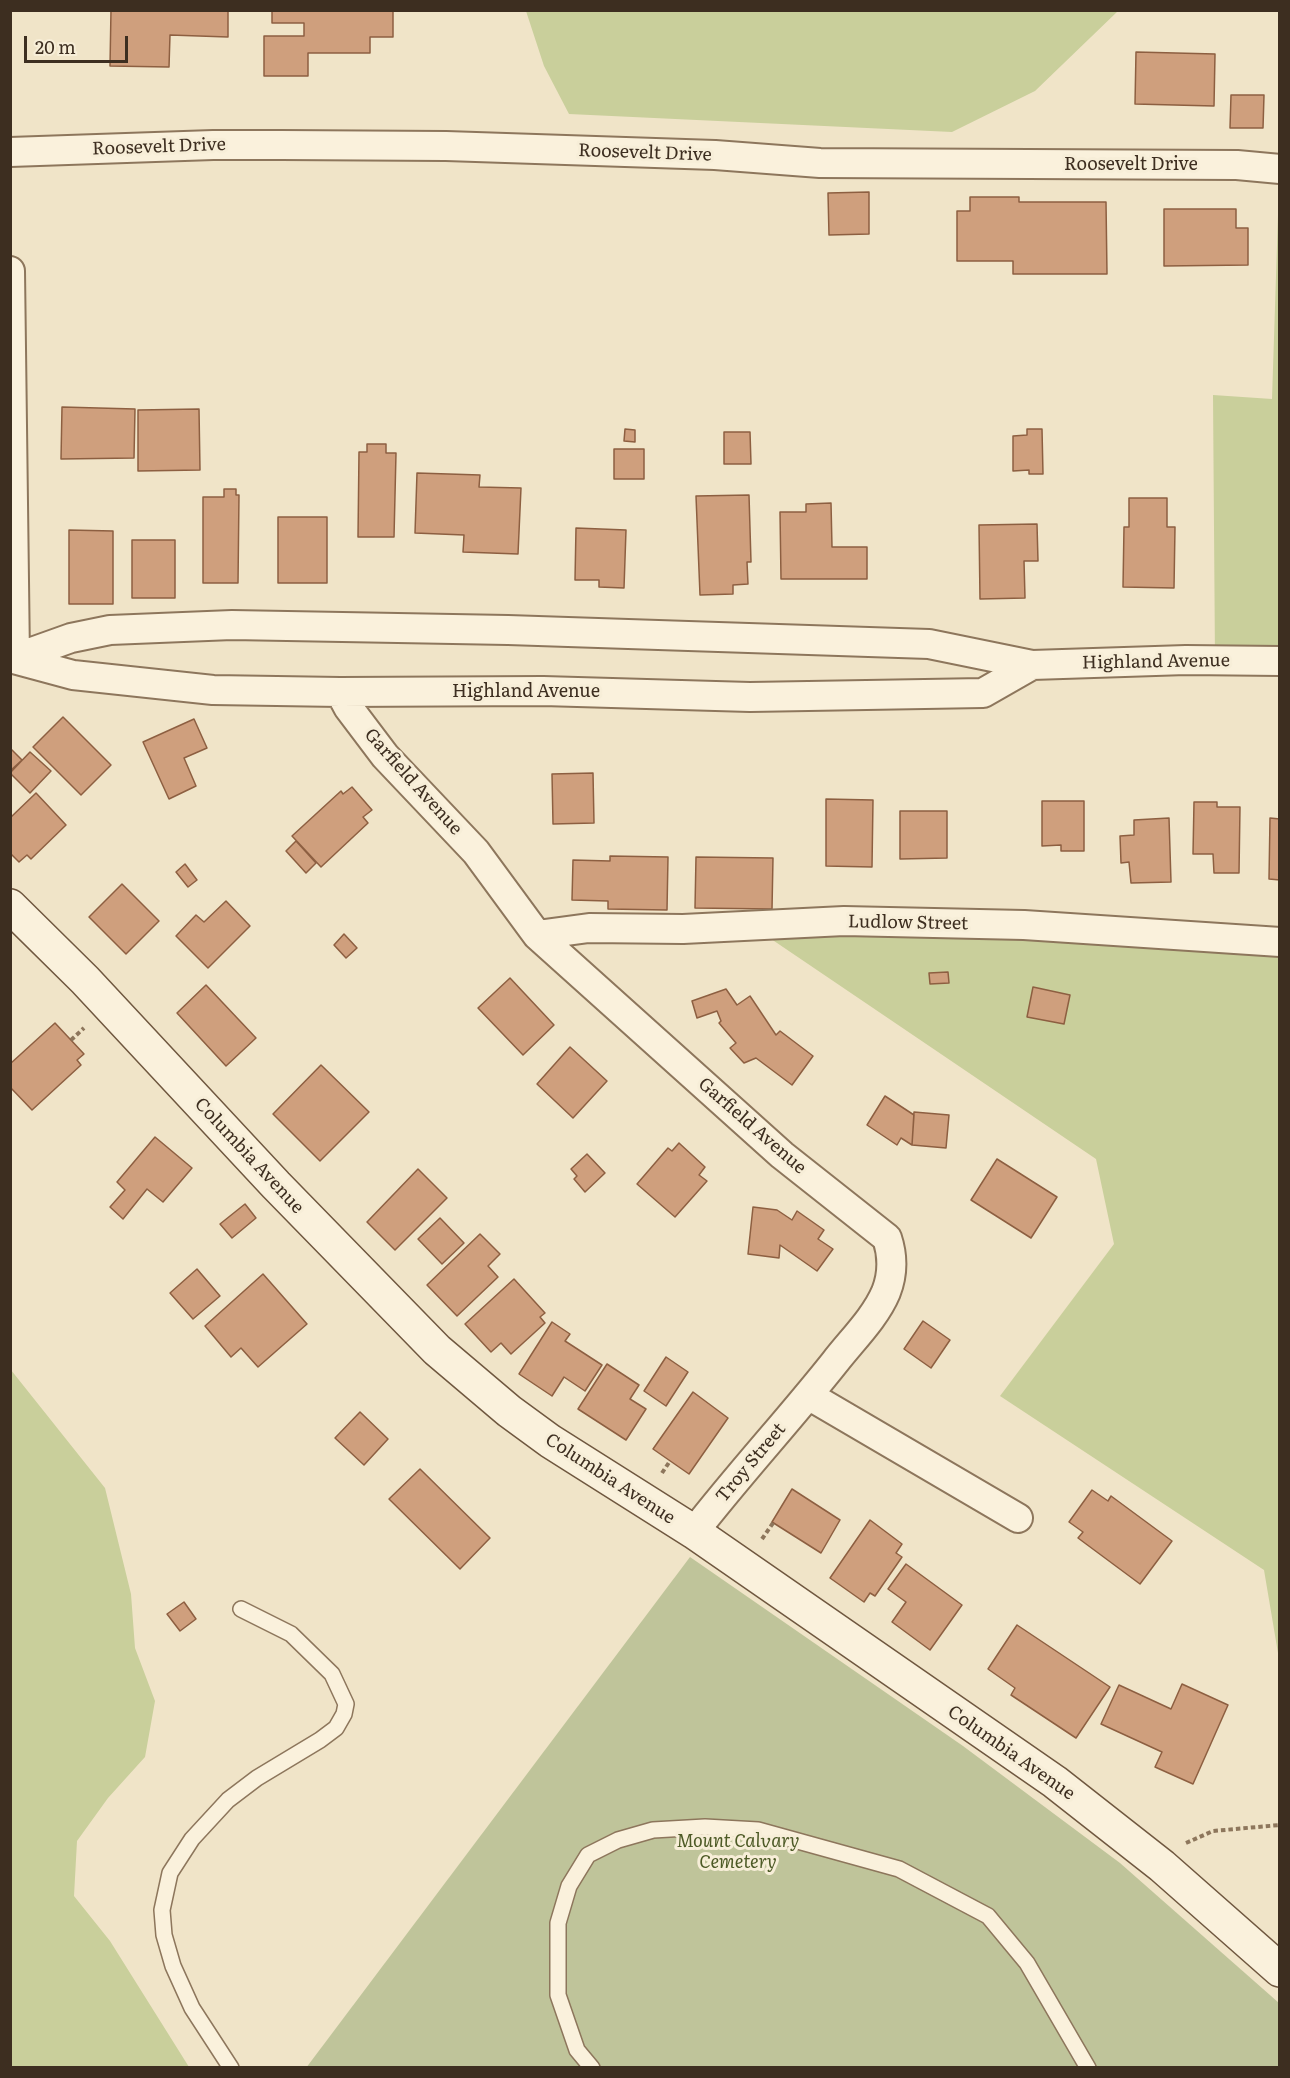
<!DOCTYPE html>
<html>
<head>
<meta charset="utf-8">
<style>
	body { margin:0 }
	#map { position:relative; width:1290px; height:2078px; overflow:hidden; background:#f0e4c8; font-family:Literata,serif }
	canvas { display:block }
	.frame { position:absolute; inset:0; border:12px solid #3d2e20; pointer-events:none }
	.scale { position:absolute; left:24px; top:36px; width:104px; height:27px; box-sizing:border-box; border:3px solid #3d2e20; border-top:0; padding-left:8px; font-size:18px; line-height:21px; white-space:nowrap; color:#3d2e20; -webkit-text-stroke:4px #f7eed8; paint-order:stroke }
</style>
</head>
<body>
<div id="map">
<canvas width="1290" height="2078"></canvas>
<div class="frame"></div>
<div class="scale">20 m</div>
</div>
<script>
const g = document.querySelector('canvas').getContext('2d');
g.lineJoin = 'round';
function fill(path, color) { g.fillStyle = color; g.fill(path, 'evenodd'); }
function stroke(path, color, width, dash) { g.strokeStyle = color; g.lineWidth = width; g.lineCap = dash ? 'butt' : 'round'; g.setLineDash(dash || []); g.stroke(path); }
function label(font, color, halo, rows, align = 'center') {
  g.font = font + ' Literata,serif'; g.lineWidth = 6; g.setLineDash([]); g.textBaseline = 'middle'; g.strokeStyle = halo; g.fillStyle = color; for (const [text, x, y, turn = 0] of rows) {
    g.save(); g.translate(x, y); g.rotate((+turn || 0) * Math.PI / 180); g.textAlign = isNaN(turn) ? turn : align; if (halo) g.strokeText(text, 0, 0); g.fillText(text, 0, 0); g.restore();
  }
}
const green = new Path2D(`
	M526,11H1118L1035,91L952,132L569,114L544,66Z
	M1279,184V661H1215L1213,395L1272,399Z
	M749,924L1279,941V1659L1264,1570L1000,1396L1114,1244L1096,1159Z
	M11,1370L105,1488L131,1594L135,1648L155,1701L145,1757L108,1798L77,1841L74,1896L110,1941L189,2067H11Z`);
const cemetery = new Path2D(`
	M690,1557L963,1746L1120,1863L1279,2003V2067L306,2068Z`);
const building = new Path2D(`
	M111,10H228V37L170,35L169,67L110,66Z
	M272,10H393V37H370V53H308V76H264V36H304V23H272Z
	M1136,52L1215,54L1214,106L1135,104Z
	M1231,95H1264L1263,128H1230Z
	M869,192V234L829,235L828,193Z
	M970,197H1019V202H1106L1107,274H1013V261H957V211H970Z
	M1164,209H1236V228H1248V265L1164,266Z
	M62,407L135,409L134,458L61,459Z
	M199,409L200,470L138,471V410Z
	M625,429L635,430V442L624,441Z
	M1027,429H1042L1043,474H1029V470L1013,471V436L1027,435Z
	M724,432H750L751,464H724Z
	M367,444H386V453H396L394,537H358L359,452H367Z
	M614,449H644V479H614Z
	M417,473L480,475L479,487L521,488L518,554L463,552L464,535L415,533Z
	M224,489H236V495H239L238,583H203V497H224Z
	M749,495L751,562H747L748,584L733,585V594L700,595L696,496Z
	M1129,498H1167V527H1175L1174,588L1123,587L1124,527H1129Z
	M831,503L832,547H867V579H781L780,512H806V504Z
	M278,517H327V583H278Z
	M1037,524L1038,561H1024L1025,598L980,599L979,525Z
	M576,528L626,530L624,588L599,587V580H575Z
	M69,530L113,531V604H69Z
	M132,540H175V598H132Z
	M63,717L111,765L81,795L33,747Z
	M194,719L207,748L184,758L196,786L169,799L143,742Z
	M10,748L22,760L10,771Z
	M30,752L51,771L30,793L10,773Z
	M593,773L594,823L553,824L552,774Z
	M352,787L372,810L363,817L368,823L321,867L292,836L341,791L343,794Z
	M36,793L66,825L31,859L27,855L19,862L10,853V818Z
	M826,799L873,800L872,867L826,866Z
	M1042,801H1084V851H1061V845L1042,846Z
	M1194,802H1217V807H1240L1239,873H1214L1213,854H1193Z
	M900,811H947V858L900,859Z
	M1169,818L1171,882L1131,883L1129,862L1121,863L1120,836L1134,835V820Z
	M1270,818L1280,819V880L1269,879Z
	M296,841L316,863L306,873L286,851Z
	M610,856L668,857L667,910L608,909V901L572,900L573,860L610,861Z
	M696,857L773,858L772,909L695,908Z
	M185,864L197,880L188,887L176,872Z
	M122,884L159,921L126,954L89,917Z
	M226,901L250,926L208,968L176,936L196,915L204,922Z
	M344,934L357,948L346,958L334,945Z
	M948,972L949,983L930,984L929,973Z
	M510,978L554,1025L523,1055L478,1008Z
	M206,985L256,1038L226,1066L177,1013Z
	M1033,987L1070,995L1064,1024L1027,1017Z
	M726,989L737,1005L750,996L776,1035L780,1031L813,1056L792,1085L756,1058L744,1063L730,1048L736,1043L719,1023L721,1021L717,1011L697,1018L692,1001Z
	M55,1023L84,1054L77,1060L81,1065L32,1110L10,1087V1064Z
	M570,1047L607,1081L573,1118L537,1084Z
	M321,1065L369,1112L320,1161L273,1114Z
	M885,1096L914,1115L912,1145L901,1138L897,1145L867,1125Z
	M914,1112L949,1115L946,1148L912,1145Z
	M155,1137L192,1168L163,1202L147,1189L123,1219L110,1207L125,1190L117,1182Z
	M679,1143L705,1167L699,1175L707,1181L675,1217L637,1184L668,1148L672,1151Z
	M587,1154L605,1173L585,1192L574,1179L577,1176L571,1169Z
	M997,1159L1057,1197L1031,1238L971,1200Z
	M418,1169L447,1198L395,1250L367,1222Z
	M245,1204L256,1218L232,1238L220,1224Z
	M753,1207L777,1210L792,1220L797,1211L824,1230L818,1239L833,1249L817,1271L780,1245L779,1258L748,1254Z
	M440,1218L464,1243L442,1264L418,1239Z
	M480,1234L500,1254L488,1266L498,1277L457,1316L427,1285Z
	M197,1269L220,1296L193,1319L170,1293Z
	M263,1274L307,1324L258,1367L241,1348L231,1357L205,1326Z
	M514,1279L545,1313L540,1317L545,1323L511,1354L501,1343L491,1352L465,1324Z
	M923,1321L950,1340L931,1368L904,1349Z
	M552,1322L570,1334L565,1341L602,1365L585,1391L564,1377L552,1396L519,1374Z
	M666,1357L688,1372L666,1406L644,1391Z
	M607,1364L639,1385L630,1399L646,1409L626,1440L578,1409Z
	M693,1392L728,1418L689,1474L653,1449Z
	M360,1412L388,1439L364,1465L335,1438Z
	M420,1469L490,1538L460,1569L389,1499Z
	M792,1489L840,1520L821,1553L772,1522Z
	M1092,1490L1108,1501L1111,1496L1172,1541L1140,1584L1078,1538L1083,1532L1069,1522Z
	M870,1520L902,1544L896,1553L902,1557L875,1596L870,1593L864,1602L830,1578Z
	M906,1564L962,1605L930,1650L892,1622L906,1602L888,1589Z
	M184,1602L196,1619L180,1631L167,1614Z
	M1017,1625L1110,1687L1076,1738L1011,1695L1015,1688L988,1669Z
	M1182,1684L1228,1705L1193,1784L1155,1767L1162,1752L1101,1724L1119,1685L1171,1709Z`);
const path = new Path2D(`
	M71,1040L84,1028
	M662,1473L670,1461
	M762,1539L773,1523
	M1186,1843L1213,1831L1280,1825`);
const lane = new Path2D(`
	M231,2068L192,2008L173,1966L164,1935L162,1910L170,1873L192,1839L228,1800L257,1778L320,1740L336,1728L344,1714L346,1704L332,1674L291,1634L241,1609
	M592,2068L577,2050L558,1995V1923L569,1886L588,1855L618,1840L653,1830L705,1827L758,1830L899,1869L988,1916L1027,1963L1088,2068`);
const street = new Path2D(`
	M10,152L213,145H282L446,146L715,155L820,163L1237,165L1280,169
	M10,271L15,658
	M10,658L73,675L213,690L340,692L543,691L750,697L983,693L1032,665
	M15,658L71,638L110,630L232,625L508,630L929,644L1032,665L1186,660L1280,661
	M340,692L348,707L385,756L476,852L537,935L782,1155L887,1238C893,1256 893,1274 886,1292C875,1318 852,1340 835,1362C789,1420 739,1474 694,1532
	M537,935L589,928L683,929L844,921L1024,925L1280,942
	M808,1395L1018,1518`);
const secondary = new Path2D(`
	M10,906L85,980L276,1185L437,1350L509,1411L550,1441L694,1532L1055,1782L1162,1866L1280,1970`);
const streetNames = [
	["Roosevelt Drive",159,147,-2],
	["Roosevelt Drive",645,153,2],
	["Roosevelt Drive",1131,165],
	["Highland Avenue",1156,662,-1],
	["Highland Avenue",526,692],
	["Garfield Avenue",413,782,48],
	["Ludlow Street",908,923,1],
	["Garfield Avenue",752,1126,41],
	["Columbia Avenue",249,1156,47],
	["Troy Street",751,1463,-50],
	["Columbia Avenue",610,1479,33],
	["Columbia Avenue",1011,1753,35]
];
const parkNames = [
	["Mount Calvary",738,1842],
	["Cemetery",738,1863]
];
fill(green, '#c9cf9b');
fill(cemetery, '#bfc49a');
fill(building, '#cf9f7d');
stroke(building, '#8d5f41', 1.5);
stroke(lane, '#8d765c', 18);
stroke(street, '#8d765c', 32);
stroke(secondary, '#6f573f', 36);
stroke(path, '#8d765c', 4, [4.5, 3]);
stroke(lane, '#faf1dc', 15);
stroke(street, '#faf1dc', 28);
stroke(secondary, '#faf1dc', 33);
label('18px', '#3d2e20', '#f7eed8', streetNames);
label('italic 18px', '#4d5a26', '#f7eed8', parkNames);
</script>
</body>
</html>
